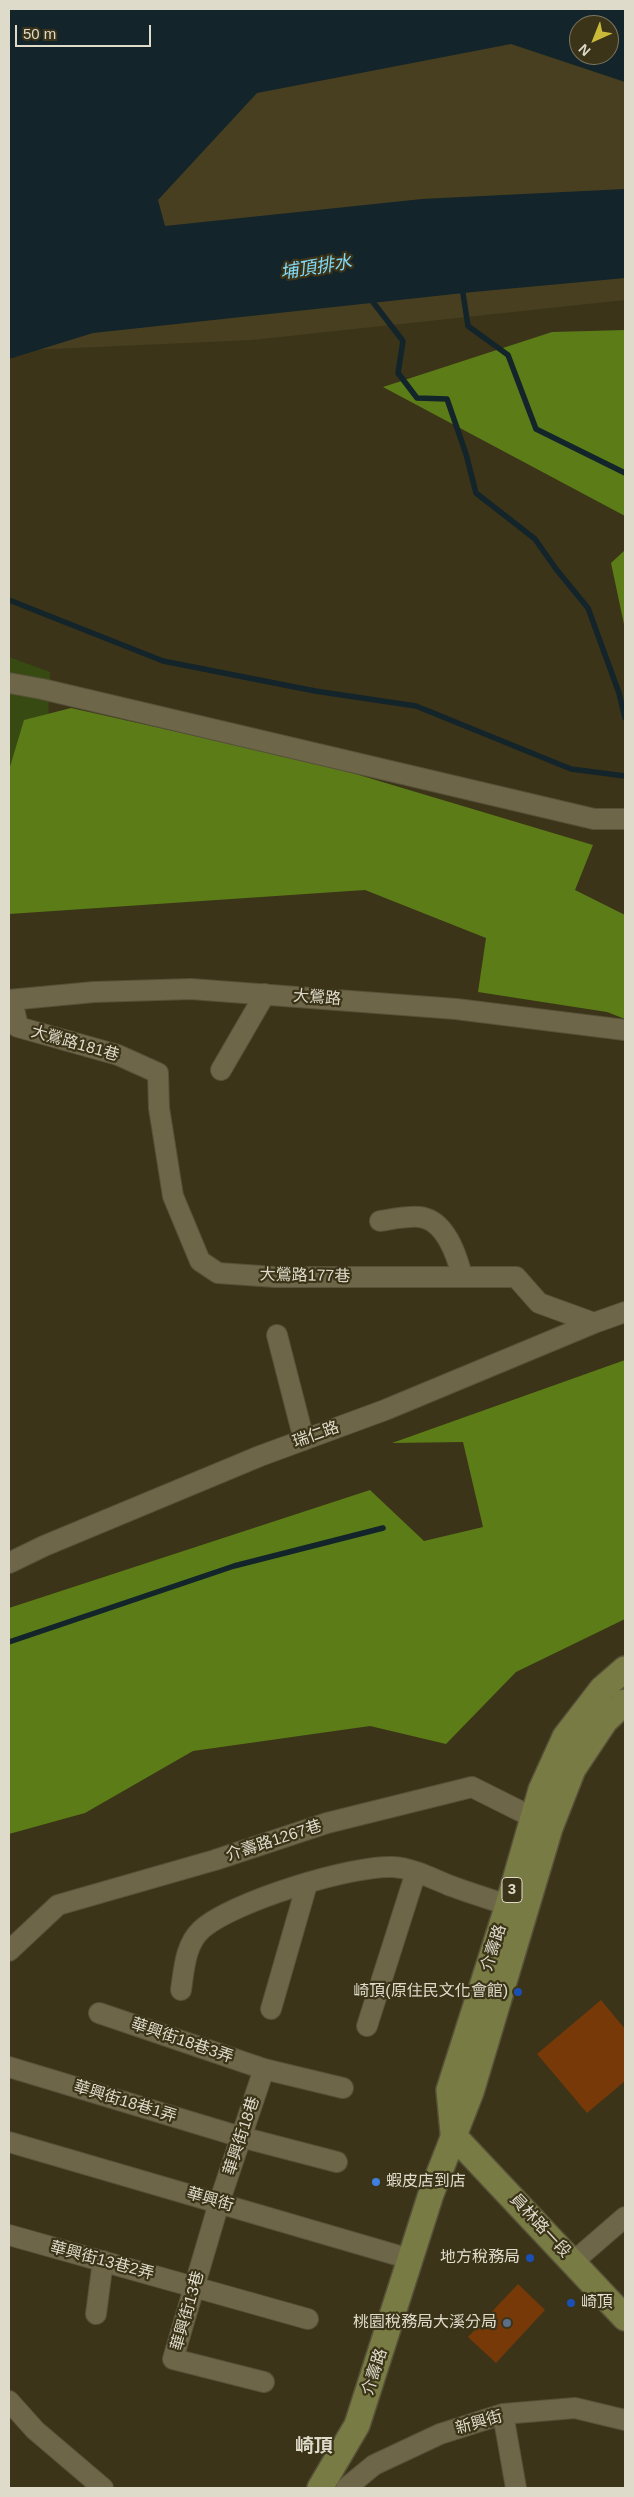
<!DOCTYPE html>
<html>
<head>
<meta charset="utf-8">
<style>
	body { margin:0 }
	#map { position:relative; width:634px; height:2497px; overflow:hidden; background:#3b3418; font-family:Helvetica,sans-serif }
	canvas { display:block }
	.frame { position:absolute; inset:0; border:10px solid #dfdbcb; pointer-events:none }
	.north { position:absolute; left:569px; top:15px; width:50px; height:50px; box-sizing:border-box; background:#3b3418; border:1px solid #7d7760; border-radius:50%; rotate:224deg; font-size:14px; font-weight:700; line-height:20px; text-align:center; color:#dfdbcb }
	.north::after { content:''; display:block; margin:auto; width:18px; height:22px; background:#cbba39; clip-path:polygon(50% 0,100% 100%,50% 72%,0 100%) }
	.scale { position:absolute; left:15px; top:25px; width:136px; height:22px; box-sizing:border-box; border:2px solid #dfdbcb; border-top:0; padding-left:6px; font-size:15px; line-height:18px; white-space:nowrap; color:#dfdbcb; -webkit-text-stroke:4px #3b3418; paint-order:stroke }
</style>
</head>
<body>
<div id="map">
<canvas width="634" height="2497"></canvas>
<div class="frame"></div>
<div class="north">N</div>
<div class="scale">50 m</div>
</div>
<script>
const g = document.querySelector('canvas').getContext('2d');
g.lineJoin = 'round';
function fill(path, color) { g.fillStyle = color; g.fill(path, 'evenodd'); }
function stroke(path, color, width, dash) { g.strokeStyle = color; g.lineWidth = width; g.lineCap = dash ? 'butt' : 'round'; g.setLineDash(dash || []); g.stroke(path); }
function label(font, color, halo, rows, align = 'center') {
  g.font = font + ' Helvetica,"Noto Sans TC",sans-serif'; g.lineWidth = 4.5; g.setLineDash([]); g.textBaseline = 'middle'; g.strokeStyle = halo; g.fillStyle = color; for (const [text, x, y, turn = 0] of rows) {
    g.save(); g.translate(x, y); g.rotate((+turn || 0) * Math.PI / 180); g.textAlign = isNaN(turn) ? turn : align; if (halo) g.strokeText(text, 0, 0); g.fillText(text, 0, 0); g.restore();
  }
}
const green = new Path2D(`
	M9,657L50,672L43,848H9Z`);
const forest = new Path2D(`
	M625,330V516L383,387L552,332Z
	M625,550V629L611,563Z
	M71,708L329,766L593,845L575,890L625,915V1019L607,1012L478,992L486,938L365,890L9,914V770L24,720Z
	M625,1360V1619L516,1672L446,1744L370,1726L193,1751L85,1813L9,1834V1608L370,1490L424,1541L483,1527L463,1442L392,1443Z`);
const sand = new Path2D(`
	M9,9H625V300L252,340L9,351ZM579,25H609V55H579Z`);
const water = new Path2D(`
	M9,9H625V82L511,44L257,93L158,200L165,226L422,199L625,189V278L473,292L93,333L9,359ZM579,25H609V55H579Z`);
const stream = new Path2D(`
	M462,287L468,326L508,355L536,429L625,473
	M369,297L403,341L398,373L417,398L447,399L466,454L476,493L535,539L556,569L588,608L619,693L625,718
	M9,600L163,661L315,691L416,706L571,769L625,776
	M9,1642L234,1566L383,1528`);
const building = new Path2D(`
	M601,2000L625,2029V2081L587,2113L537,2054Z
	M518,2284L545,2310L496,2363L468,2337Z`);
const minor = new Path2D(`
	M9,683L42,689L594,819H625
	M9,1000L94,992L191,989L456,1009L625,1030
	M12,1000L18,1027L118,1055L158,1073L159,1108L173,1196L200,1261L218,1273L275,1277H516L539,1303L594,1323
	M221,1070L265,994
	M380,1221C393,1219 407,1216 419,1217C445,1219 457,1256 462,1276
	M277,1335L304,1440
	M9,1563L44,1546L260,1456L385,1410L594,1323L625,1312
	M9,1951L58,1905L215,1860L327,1823L472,1787L532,1817L546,1826
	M181,1990C184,1970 185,1945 201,1930C231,1902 352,1865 393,1867C413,1868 433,1879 451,1886C470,1893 489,1899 508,1905
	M271,2009L307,1884
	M99,2013L264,2069L343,2088
	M367,2026L416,1872
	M9,2067L241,2137L337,2162
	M9,2142L410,2259
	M9,2235L308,2319
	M573,2262L625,2217
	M96,2314L103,2261
	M264,2382L173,2359L219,2203L264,2069
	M9,2401L35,2430L103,2488
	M503,2414L516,2488
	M346,2488L374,2465L440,2434L503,2414L575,2408L625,2420`);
const major = new Path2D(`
	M453,2132L449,2090L508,1905L541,1790L565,1737L602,1689L625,1669
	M453,2135L625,2318
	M320,2488L357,2425L431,2194L471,2092L550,1828L573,1769L605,1721L625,1702`);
const markers = [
	[518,1992,5,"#1a4fb4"],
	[376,2182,5,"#3f7fe0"],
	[530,2258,5,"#1a4fb4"],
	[571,2303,5,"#1a4fb4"],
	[507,2323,5,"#5c6f8a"]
];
const shields = [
	[512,1890,20]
];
const shieldNames = [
	["3",512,1890]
];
const streetNames = [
	["大鶯路",317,998,4],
	["大鶯路181巷",75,1044,16],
	["大鶯路177巷",305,1276,1],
	["瑞仁路",316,1435,-20],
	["介壽路1267巷",274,1841,-18],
	["介壽路",494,1948,-72],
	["華興街18巷3弄",182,2041,19],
	["華興街18巷1弄",125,2102,17],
	["華興街18巷",242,2136,-72],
	["華興街",210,2200,16],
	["員林路一段",540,2226,47],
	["華興街13巷2弄",102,2261,15],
	["華興街13巷",188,2311,-74],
	["介壽路",375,2372,-72],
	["新興街",479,2423,-16]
];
const poiNames = [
	["崎頂(原住民文化會館)",508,1992],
	["蝦皮店到店",386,2182,"left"],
	["地方稅務局",520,2258],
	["崎頂",581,2303,"left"],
	["桃園稅務局大溪分局",497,2323]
];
const waterNames = [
	["埔頂排水",316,268,-9]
];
const quarterNames = [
	["崎頂",314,2447]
];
fill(green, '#364a12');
fill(forest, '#5b7c17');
fill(sand, '#473f1f');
fill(water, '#13242a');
stroke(stream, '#13242a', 5.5);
fill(building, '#783909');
stroke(minor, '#57513a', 22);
stroke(major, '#57513a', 28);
stroke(minor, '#6d6648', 20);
stroke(major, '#787c44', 25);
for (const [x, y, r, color] of markers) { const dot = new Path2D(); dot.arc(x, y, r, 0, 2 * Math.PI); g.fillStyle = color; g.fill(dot); stroke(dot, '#3b3418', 2); }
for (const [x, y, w] of shields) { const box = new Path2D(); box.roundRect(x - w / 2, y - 12.5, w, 25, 4); g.fillStyle = '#3b3418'; g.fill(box); stroke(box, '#dfdbcb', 1); }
label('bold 15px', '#dfdbcb', null, shieldNames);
label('16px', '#dfdbcb', '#3b3418', streetNames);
label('16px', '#dfdbcb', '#3b3418', poiNames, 'right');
label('italic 18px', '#80daf8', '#3b3418', waterNames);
label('bold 19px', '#dfdbcb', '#3b3418', quarterNames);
</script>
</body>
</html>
